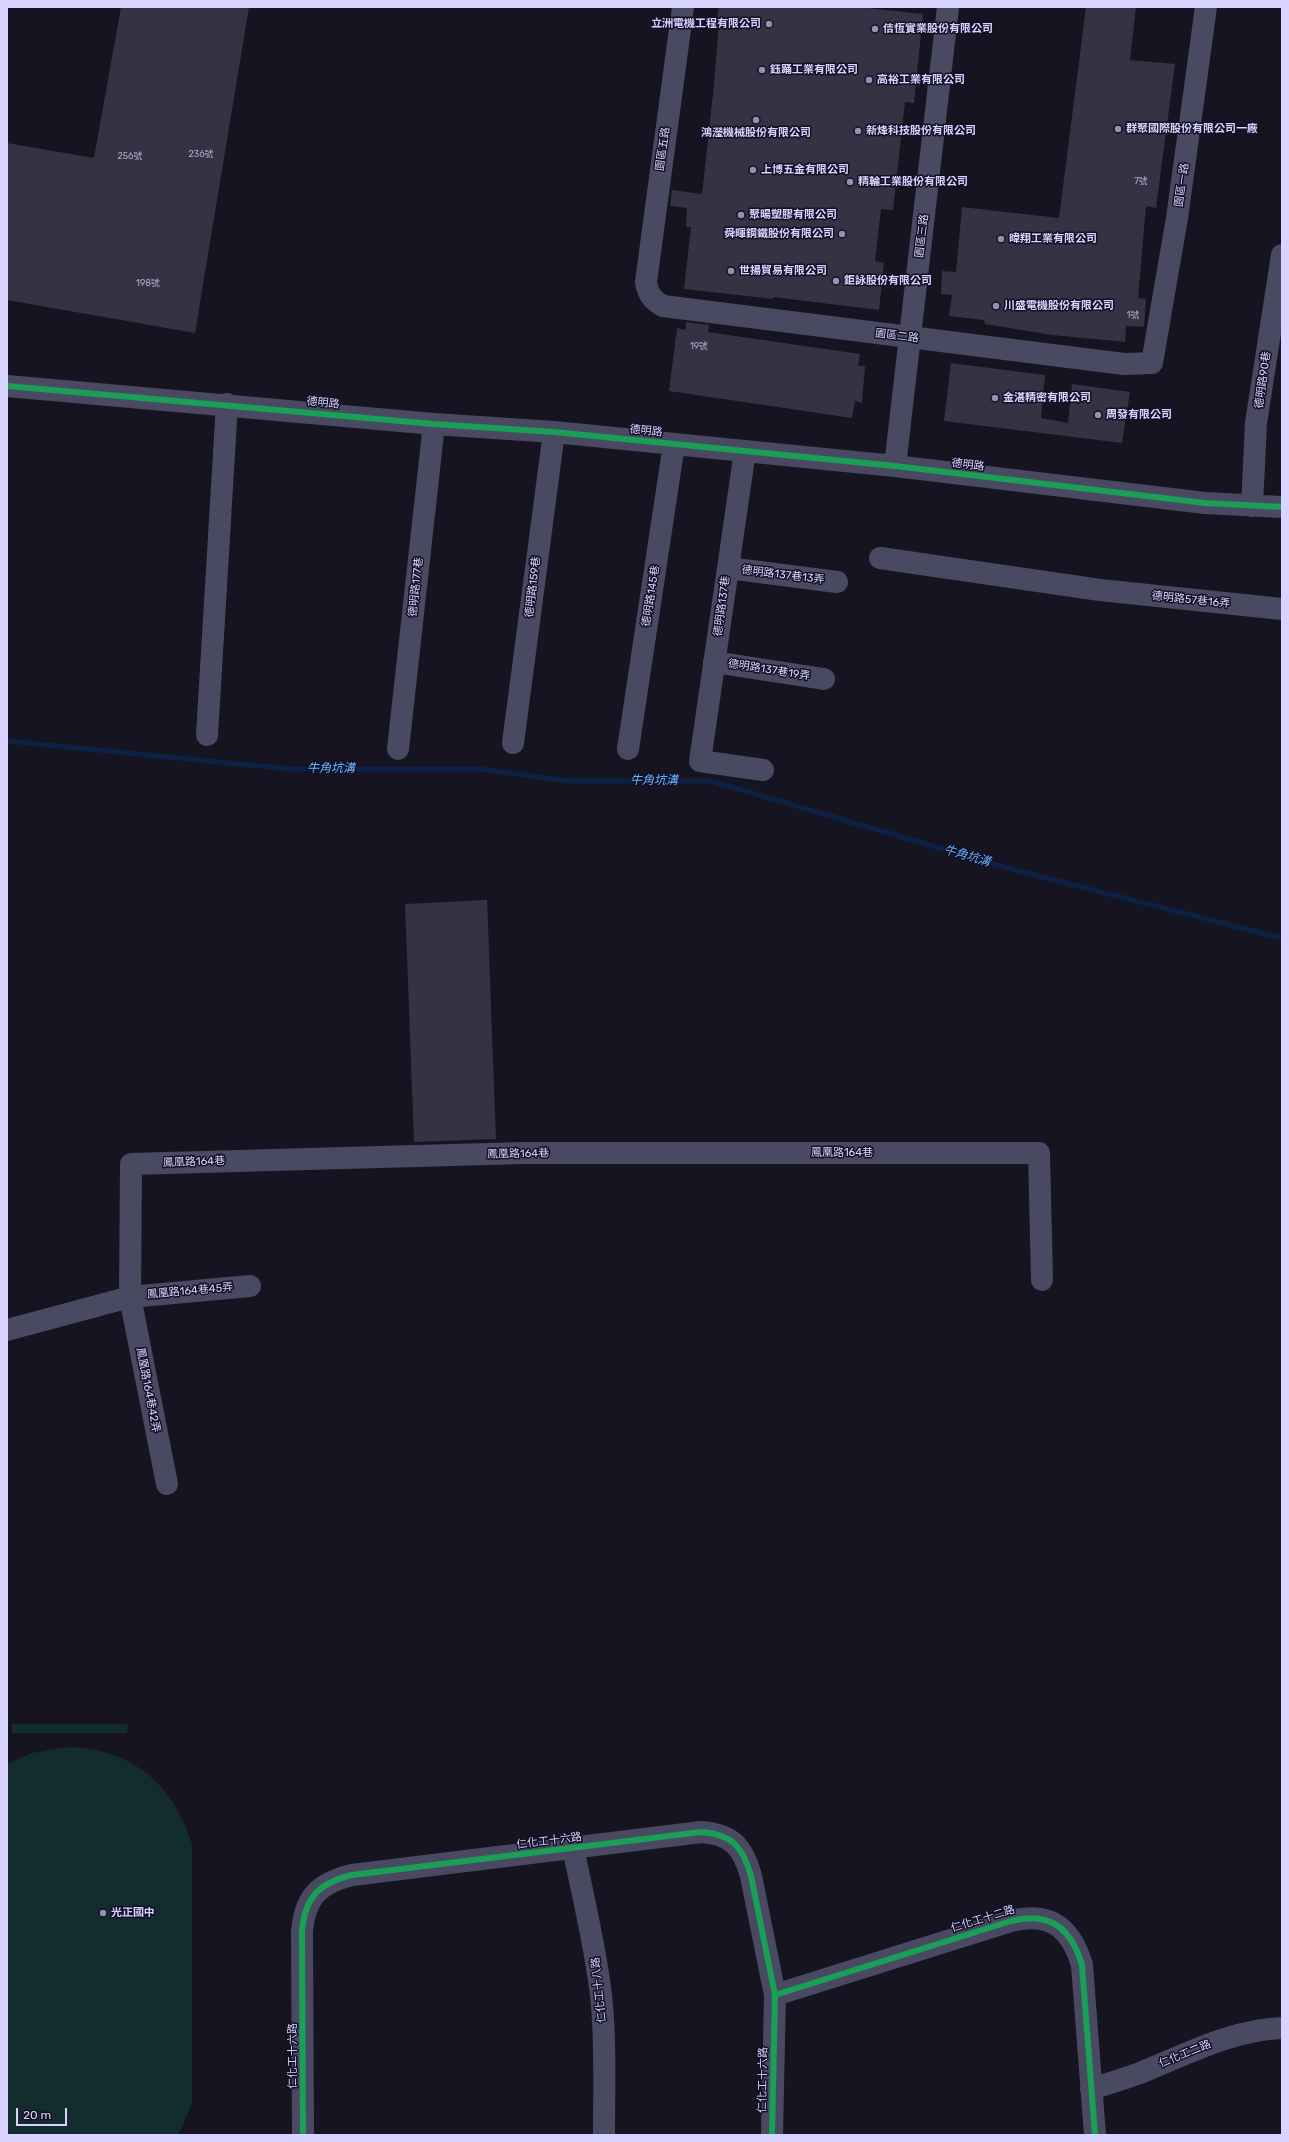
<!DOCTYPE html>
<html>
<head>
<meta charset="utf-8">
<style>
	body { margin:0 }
	#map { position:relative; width:1289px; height:2142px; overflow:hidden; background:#161421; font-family:Rubik,sans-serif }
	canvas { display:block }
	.frame { position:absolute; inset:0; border:8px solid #d9d4ff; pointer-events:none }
	.scale { position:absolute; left:16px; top:2108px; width:51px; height:18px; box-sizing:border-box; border:2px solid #d9d4ff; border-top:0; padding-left:5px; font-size:12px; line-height:14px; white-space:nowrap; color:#d9d4ff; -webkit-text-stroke:3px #130f26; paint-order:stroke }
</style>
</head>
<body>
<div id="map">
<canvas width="1289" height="2142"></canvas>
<div class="frame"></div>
<div class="scale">20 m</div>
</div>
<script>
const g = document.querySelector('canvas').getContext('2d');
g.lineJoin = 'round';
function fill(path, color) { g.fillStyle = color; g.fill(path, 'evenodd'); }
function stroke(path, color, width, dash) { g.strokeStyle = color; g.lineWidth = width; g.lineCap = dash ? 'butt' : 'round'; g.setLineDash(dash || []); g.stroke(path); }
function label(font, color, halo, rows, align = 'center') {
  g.font = font + ' Rubik,"Noto Sans TC",sans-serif'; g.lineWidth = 3; g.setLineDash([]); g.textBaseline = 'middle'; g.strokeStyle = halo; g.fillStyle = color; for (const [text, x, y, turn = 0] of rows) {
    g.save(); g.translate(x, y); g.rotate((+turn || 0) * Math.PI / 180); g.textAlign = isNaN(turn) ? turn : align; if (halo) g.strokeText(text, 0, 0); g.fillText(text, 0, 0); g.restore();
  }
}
const green = new Path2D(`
	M12,1724H128L127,1733H12Z
	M68,1747C133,1749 173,1784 192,1844V2103L181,2130L177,2135H7V1764L32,1753Z`);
const stream = new Path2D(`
	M7,741L290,769H479L568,781H711L1018,871L1282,938`);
const building = new Path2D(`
	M121,7H249L195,333L7,300V143L94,158Z
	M719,7H858L923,14L914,103L905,102L893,210L881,209L875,261L884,263L879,310L773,297V299L684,289L691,227H686L687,208L670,206L672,190L702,194L713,94L719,24H716Z
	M1086,7H1136L1130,60L1175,64L1156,208L1146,206L1138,298L1146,299L1144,327L1126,326L1125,342L1052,335L985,324L984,320L949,316L952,295L941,294L942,271L956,272L962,207L1059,218Z
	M686,322L709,325L708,332L860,354L858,366H865L862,403L855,401L852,418L669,391L677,328L686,330Z
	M951,363L1045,375L1041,418L1068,423L1072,384L1130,392L1122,443L944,421Z
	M487,900L496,1139L414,1142L405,904Z`);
const minor = new Path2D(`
	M683,7L646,282C648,294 652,300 663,306L1124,364L1152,363L1177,218L1206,7
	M7,386L434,424L554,432L895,466L1205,503L1282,507
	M745,451L700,761L763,770
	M895,466L948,7
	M1252,506L1256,423L1282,255
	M880,558L1100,590L1282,609
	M728,568L837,582
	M714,662L824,679
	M207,735L227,404
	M513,743L554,432
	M398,749L434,424
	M628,749L674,444
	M7,1330L130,1297L131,1164L523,1153H1039L1042,1280
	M167,1484L130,1297L250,1286
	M573,1848C583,1896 595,1945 601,1995C606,2041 604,2089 604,2135
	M775,1995L1011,1921C1050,1911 1071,1928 1082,1965L1095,2135
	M1091,2089C1107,2084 1124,2079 1140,2073C1187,2054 1231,2030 1282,2028
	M303,2135L302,1931C305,1897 319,1883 352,1875L701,1832C732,1834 743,1847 751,1876L775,1995L772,2135`);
const cycleway = new Path2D(`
	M7,386L434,424L554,432L895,466L1205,503L1282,507
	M775,1995L1011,1921C1050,1911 1071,1928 1082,1965L1095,2135
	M303,2135L302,1931C305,1897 319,1883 352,1875L701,1832C732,1834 743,1847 751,1876L775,1995L772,2135`);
const markers = [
	[769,24,4,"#9591b1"],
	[875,29,4,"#9591b1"],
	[762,70,4,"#9591b1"],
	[869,80,4,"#9591b1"],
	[756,120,4,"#9591b1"],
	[1118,129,4,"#9591b1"],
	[858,131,4,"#9591b1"],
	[753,170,4,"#9591b1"],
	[850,182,4,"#9591b1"],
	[741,215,4,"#9591b1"],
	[842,234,4,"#9591b1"],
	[1001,239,4,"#9591b1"],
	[731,271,4,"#9591b1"],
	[836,281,4,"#9591b1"],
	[996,306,4,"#9591b1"],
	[995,398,4,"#9591b1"],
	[1098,415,4,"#9591b1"],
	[103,1913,4,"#9591b1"]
];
const numberNames = [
	["236號",201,154],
	["256號",130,156],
	["7號",1141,181],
	["198號",148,283],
	["1號",1133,315],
	["19號",699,346]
];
const poiNames = [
	["立洲電機工程有限公司",761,24,"right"],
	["佶恆實業股份有限公司",883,29],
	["鈺踊工業有限公司",770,70],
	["高裕工業有限公司",877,80],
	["群聚國際股份有限公司一廠",1126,129],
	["新烽科技股份有限公司",866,131],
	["鴻瀅機械股份有限公司",756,133,"center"],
	["上博五金有限公司",761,170],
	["精輪工業股份有限公司",858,182],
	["聚暘塑膠有限公司",749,215],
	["舜暉鋼鐵股份有限公司",834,234,"right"],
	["暐翔工業有限公司",1009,239],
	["世揚貿易有限公司",739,271],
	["鉅詠股份有限公司",844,281],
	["川盛電機股份有限公司",1004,306],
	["金湛精密有限公司",1003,398],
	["周發有限公司",1106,415],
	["光正國中",111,1913]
];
const streetNames = [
	["園區五路",663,149,-82],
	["園區一路",1182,185,-82],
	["園區三路",922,236,-83],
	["園區二路",897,336,7],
	["德明路90巷",1263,380,-82],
	["德明路",323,403,6],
	["德明路",646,431,6],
	["德明路",968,465,7],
	["德明路137巷13弄",783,575,7],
	["德明路177巷",416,587,-84],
	["德明路159巷",533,587,-83],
	["德明路145巷",651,596,-81],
	["德明路57巷16弄",1191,600,6],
	["德明路137巷",722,606,-82],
	["德明路137巷19弄",769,670,9],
	["鳳凰路164巷",842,1153],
	["鳳凰路164巷",518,1154,-1],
	["鳳凰路164巷",194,1162,-2],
	["鳳凰路164巷45弄",190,1291,-5],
	["鳳凰路164巷42弄",148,1390,79],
	["仁化工十六路",549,1841,-7],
	["仁化工十二路",983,1919,-17],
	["仁化工十八路",599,1990,-96],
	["仁化工二路",1185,2054,-22],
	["仁化工十六路",293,2056,-90],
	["仁化工十六路",763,2080,-89]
];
const waterNames = [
	["牛角坑溝",331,769],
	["牛角坑溝",654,781],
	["牛角坑溝",967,856,16]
];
fill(green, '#132c2d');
stroke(stream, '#0d2144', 5);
fill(building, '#343243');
stroke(minor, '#4a4962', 22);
stroke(cycleway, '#1a9f57', 6);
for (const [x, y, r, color] of markers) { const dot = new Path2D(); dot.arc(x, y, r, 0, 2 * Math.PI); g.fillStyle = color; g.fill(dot); stroke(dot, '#130f26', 1.5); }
label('9px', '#b0acd0', null, numberNames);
label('bold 11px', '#d9d4ff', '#130f26', poiNames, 'left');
label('11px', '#d9d4ff', '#130f26', streetNames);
label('italic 12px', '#62b6ff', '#130f26', waterNames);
</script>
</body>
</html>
